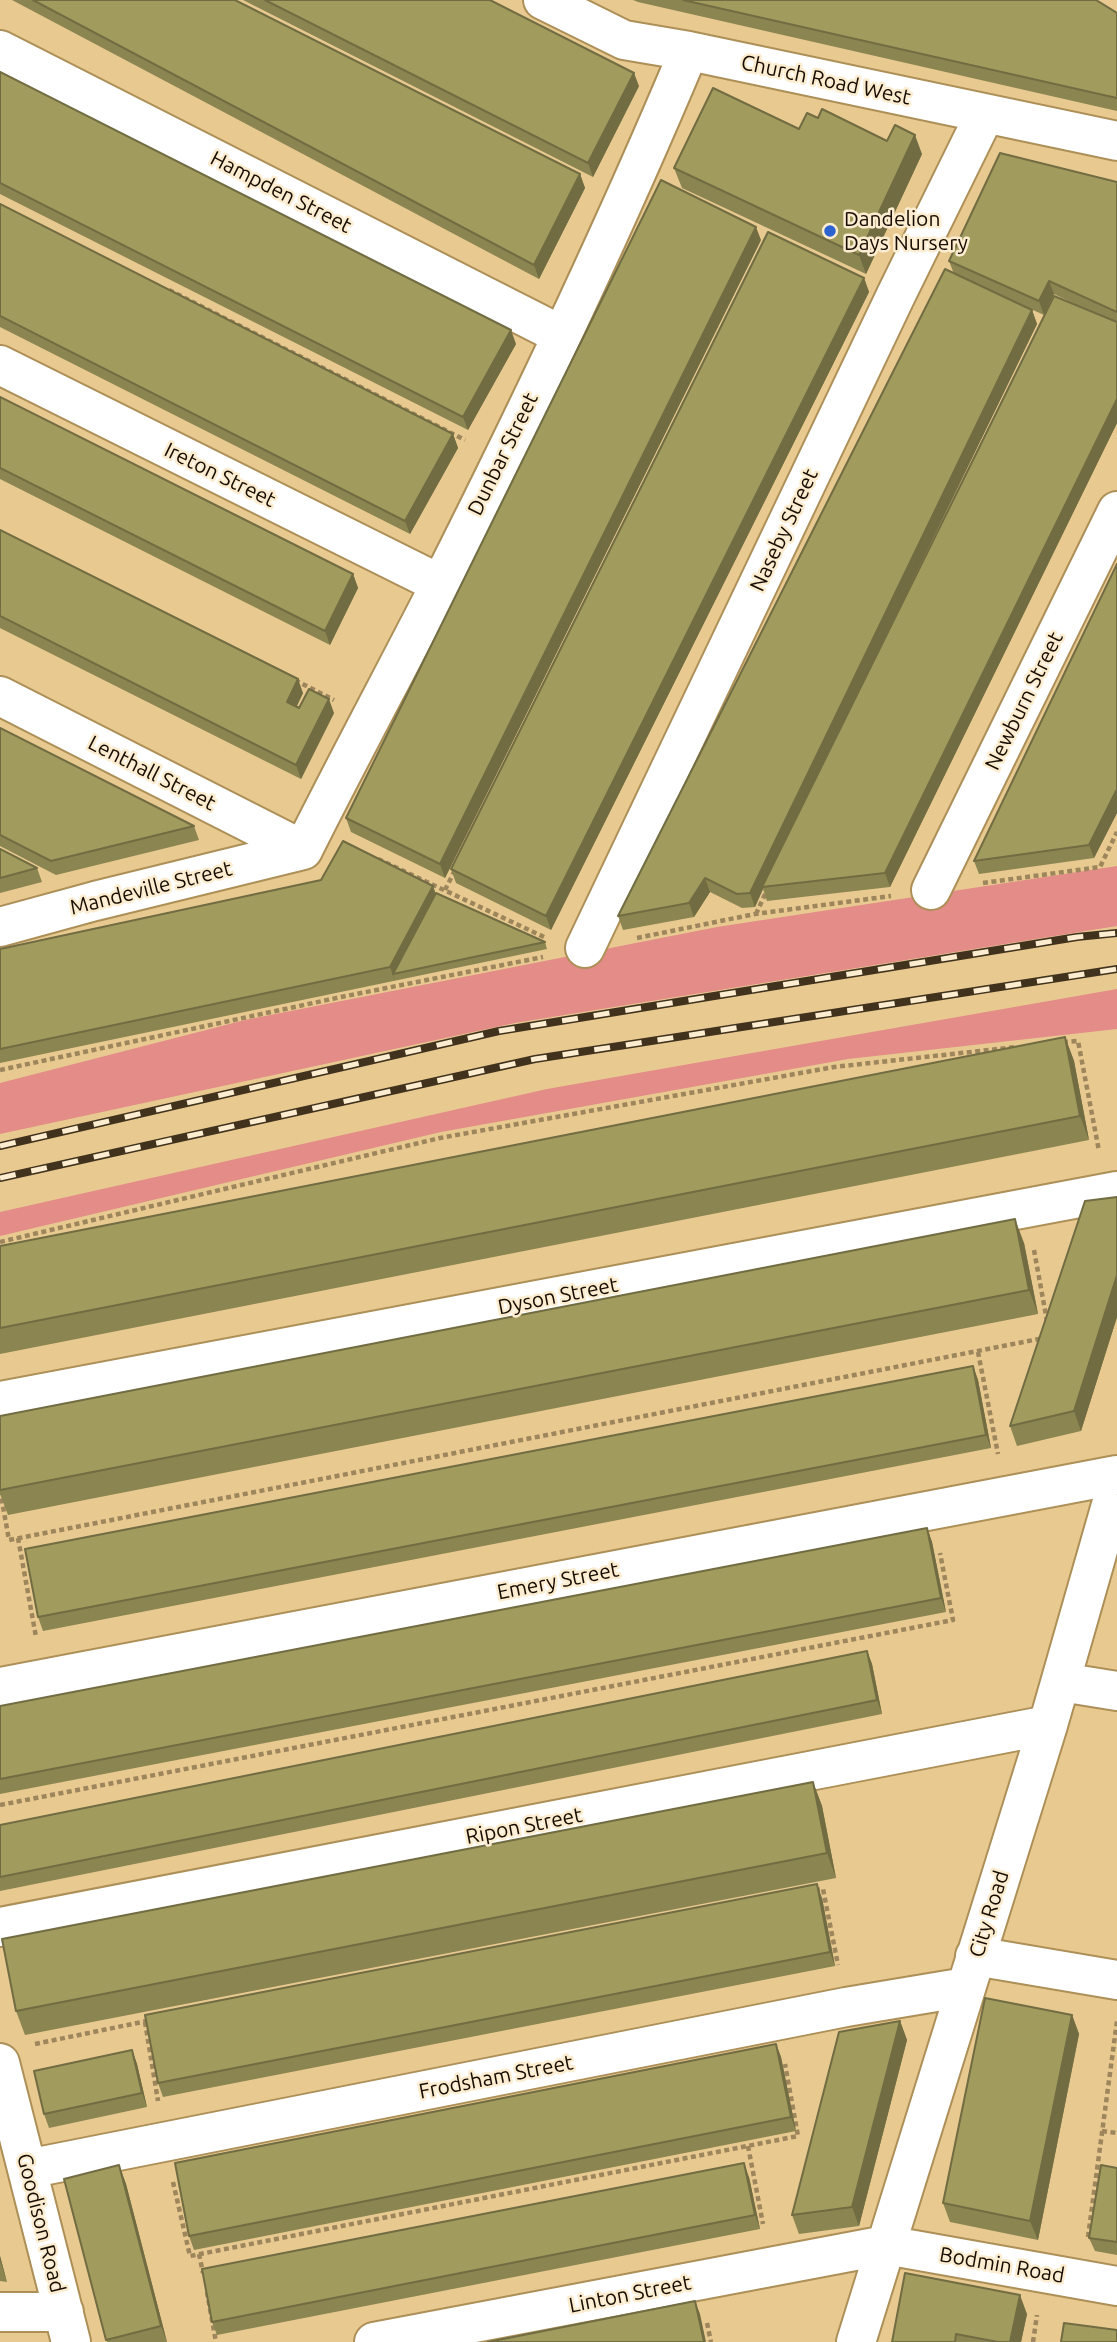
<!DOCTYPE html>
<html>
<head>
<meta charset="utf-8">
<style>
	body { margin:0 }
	canvas { display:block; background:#e8c990 }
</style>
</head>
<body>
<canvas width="1117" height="2342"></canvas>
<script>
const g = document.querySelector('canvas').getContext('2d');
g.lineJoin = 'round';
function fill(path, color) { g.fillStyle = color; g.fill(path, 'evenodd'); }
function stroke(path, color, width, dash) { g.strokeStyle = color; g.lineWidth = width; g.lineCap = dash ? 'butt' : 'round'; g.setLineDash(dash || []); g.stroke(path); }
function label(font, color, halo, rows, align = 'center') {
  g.font = font + ' Ubuntu,sans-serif'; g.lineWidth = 5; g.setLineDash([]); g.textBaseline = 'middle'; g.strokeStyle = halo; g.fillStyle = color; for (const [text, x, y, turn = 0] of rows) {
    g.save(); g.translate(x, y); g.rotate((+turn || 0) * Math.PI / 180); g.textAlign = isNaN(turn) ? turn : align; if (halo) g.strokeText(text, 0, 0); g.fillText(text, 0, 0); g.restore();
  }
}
const green = new Path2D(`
	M1117,866V926L515,1023L0,1134V1083L245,1020L717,927Z
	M1117,989V1029L848,1059L441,1132L0,1236V1212L547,1089Z`);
const path = new Path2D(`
	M169,290L465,440
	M295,680L334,700
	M378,859L544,937
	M983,883L1100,867L1117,832
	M445,890L454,872
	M756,914L767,890
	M637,938L755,914L891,896
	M1063,1042L1078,1041L1099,1151
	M0,1070L341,997L543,957
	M0,1242L440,1138L834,1067L1016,1047
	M1034,1250L1047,1321
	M978,1352L998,1454
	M0,1490L9,1540L1044,1338
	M18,1538L36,1637
	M0,1805L953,1620L940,1553
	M815,1890L823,1889L838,1965
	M145,2022L158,2101
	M35,2044L147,2021
	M1102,2131L1117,2133
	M748,2146L763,2224
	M173,2182L190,2256L798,2136L785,2064
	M1088,2237L1117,2021
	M199,2254L203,2273
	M207,2292L216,2342
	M707,2323L711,2342
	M1033,2342L1037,2315`);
const street = new Path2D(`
	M543,0L624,40L689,51L1117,141
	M0,50L561,335
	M0,365L440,584
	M0,696L303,850
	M303,850C347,762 394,675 439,587C528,411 613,232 689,51
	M931,890L1117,511
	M0,927L95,901L303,850
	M585,948L896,295L985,114
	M0,1401L1117,1191
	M1061,1682L1117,1691
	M0,1687L1117,1475
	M0,1927L1048,1725
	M975,1956L1117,1980
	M0,2063L71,2342
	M27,2169L846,2007L966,1987
	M0,2312H64
	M374,2342L886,2245L1117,2286
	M856,2342L1048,1725L1117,1484`);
const rail = new Path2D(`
	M0,1146L499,1031L1077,937L1117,933
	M0,1178L535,1059L1117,969`);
const wall = new Path2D(`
	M12,0H235L580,174L585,188L539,279Z
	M243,0H490L639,86L593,177Z
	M633,0H1096L1117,13V111L638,2Z
	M0,72L516,344L468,430L0,194Z
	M818,118L887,141L922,154L866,274L682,188L674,168L799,129Z
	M1117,182V423L890,887L767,901L763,889L755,907L742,908L710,892L694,917L623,930L618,916L954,274L949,261ZM1054,294L1085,309L849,712L1037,324L1032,310L1002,296L1044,315Z
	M0,204L453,434L458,448L410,534L0,327Z
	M761,240L445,878L351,832L346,818Z
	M864,278L869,292L551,930L456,883L451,869Z
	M0,397L353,574L358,588L330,645L0,479Z
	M0,530L303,693L297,706L334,713L301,779L0,628Z
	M1117,564V813L1094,858L979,874L974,861Z
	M0,728L194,826L199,840L56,875L0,846Z
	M0,849L37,868L42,882L0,893Z
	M436,893L545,942L547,949L0,1063V949Z
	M1065,1037L1074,1061L1089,1140L0,1354V1246Z
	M1117,1197V1317L1081,1431L1017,1446L1010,1426Z
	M1024,1243L1038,1314L8,1515L0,1494V1416Z
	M973,1366L978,1380L991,1448L43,1631L38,1617Z
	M927,1528L932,1542L946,1612L0,1794V1706Z
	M867,1651L872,1664L882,1714L0,1891V1825Z
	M813,1782L822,1806L836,1878L25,2035L16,2011Z
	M822,1898L835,1966L163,2097L158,2083Z
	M1072,2015L1079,2034L1038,2240L950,2222L943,2203Z
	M900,2021L907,2040L859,2226L799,2234L792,2215Z
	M776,2044L781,2057L796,2131L194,2250L189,2236Z
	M132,2050L137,2064L147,2107L49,2128L44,2114Z
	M119,2165L126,2184L167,2342H107L64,2179Z
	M1117,2168V2255L1095,2251L1089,2238Z
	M749,2177L760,2229L217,2335L212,2322Z
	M0,2256L7,2282L0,2281Z
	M1027,2314L1021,2342H892Z`);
const shadedWall = new Path2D(`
	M634,73L639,86L593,177L588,163Z
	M915,135L922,154L866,274L859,255Z
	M580,174L585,188L539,279L534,265Z
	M756,227L761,240L445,878L440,864Z
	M864,278L869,292L551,930L546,916Z
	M1049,281L1054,294L1044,315L1039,301Z
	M1032,310L1037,324L764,887H762L763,889L755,907L750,893Z
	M511,330L516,344L468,430L463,417Z
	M1117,399V423L890,887L885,873Z
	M453,434L458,448L410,534L405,521Z
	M353,574L358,588L330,645L325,631Z
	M298,679L303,693L292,716L287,702Z
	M329,699L334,713L301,779L296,765Z
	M1117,789V813L1094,858L1089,845Z
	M705,878L710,892L694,917L689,903Z
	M433,886L438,900L393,974L395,981L390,967Z
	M1065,1037L1074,1061L1089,1140L1080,1116Z
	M1015,1219L1024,1243L1038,1314L1029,1290Z
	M1117,1275V1317L1081,1431L1074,1411Z
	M973,1366L978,1380L991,1448L986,1435Z
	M927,1528L932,1542L946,1612L941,1598Z
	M867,1651L872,1664L882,1714L877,1700Z
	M813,1782L822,1806L836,1878L827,1853Z
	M817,1884L822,1898L835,1966L830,1952Z
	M1072,2015L1079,2034L1038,2240L1030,2221Z
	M900,2021L907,2040L859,2226L852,2207Z
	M776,2044L781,2057L796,2131L791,2117Z
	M132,2050L137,2064L147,2107L142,2093Z
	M744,2163L749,2177L760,2229L755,2215Z
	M119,2165L126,2184L167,2342L161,2326Z
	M0,2256L7,2282L0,2260Z
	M1020,2295L1027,2314L1021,2342H1010Z
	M695,2301L700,2314L706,2342H704Z`);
const building = new Path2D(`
	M33,0H235L580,174L534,265Z
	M265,0H490L634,73L588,163Z
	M683,0H1096L1117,13V98Z
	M0,72L511,330L463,417L0,183Z
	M713,88L799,129L807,113L818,118L822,109L887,141L895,125L915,135L859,255L674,168Z
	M1000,153L1117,182V312L1049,281L1039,301L949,261Z
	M661,180L756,227L440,864L346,818Z
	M0,204L453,434L405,521L0,316Z
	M768,232L864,278L546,916L451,869Z
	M945,269L1032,310L750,893L737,894L705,878L689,903L618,916Z
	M1054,296L1117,322V399L885,873L762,887Z
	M0,397L353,574L325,631L0,468Z
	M0,530L298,679L287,702L299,708L309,689L329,699L296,765L0,616Z
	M1117,564V789L1089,845L974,861Z
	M0,728L194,826L51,861L0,835Z
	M343,841L433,886L390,967L0,1049V949L321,880Z
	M0,849L37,868L0,878Z
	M436,893L545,942L393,974Z
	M1065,1037L1080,1116L0,1328V1246Z
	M1117,1197V1275L1074,1411L1010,1426L1085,1201Z
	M1015,1219L1029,1290L0,1490V1416Z
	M973,1366L986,1435L38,1617L25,1549Z
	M927,1528L941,1598L0,1779V1706Z
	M867,1651L877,1700L0,1877V1825Z
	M813,1782L827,1853L16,2011L2,1939Z
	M817,1884L830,1952L158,2083L145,2015Z
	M985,1998L1072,2015L1030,2221L943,2203Z
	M900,2021L852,2207L792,2215L839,2032Z
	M776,2044L791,2117L189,2236L175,2163Z
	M132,2050L142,2093L44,2114L34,2071Z
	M744,2163L755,2215L212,2322L202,2269Z
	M119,2165L161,2326L106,2340L64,2179Z
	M1101,2165L1117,2168V2242L1089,2238Z
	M905,2273L1020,2295L1010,2342H998L956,2334L955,2342H892Z
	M695,2301L704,2342H488Z
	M1064,2323L1117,2330V2342H1061Z`);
const markers = [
	[830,231,7,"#2c63d1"]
];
const streetNames = [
	["Church Road West",826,80,12],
	["Hampden Street",281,192,27],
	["Dunbar Street",503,454,-64],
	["Ireton Street",220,475,26],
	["Naseby Street",784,530,-65],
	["Newburn Street",1024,701,-64],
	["Lenthall Street",152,773,27],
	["Mandeville Street",151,888,-14],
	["Dyson Street",558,1296,-11],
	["Emery Street",558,1581,-11],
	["Ripon Street",524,1826,-11],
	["City Road",989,1914,-73],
	["Frodsham Street",496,2077,-11],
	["Goodison Road",41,2223,76],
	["Bodmin Road",1002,2265,10],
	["Linton Street",630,2294,-11]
];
const poiNames = [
	["Dandelion",844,219],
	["Days Nursery",844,243]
];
fill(green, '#e48c88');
stroke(street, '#ad8f58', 42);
stroke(path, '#9d855c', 4.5, [5, 3.5]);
stroke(street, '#fff', 38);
stroke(rail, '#41321d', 8);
stroke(rail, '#fcedd0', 5, [16]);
fill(wall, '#8b8551');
fill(shadedWall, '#716c42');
fill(building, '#a29b5e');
stroke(building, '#716c42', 2);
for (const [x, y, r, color] of markers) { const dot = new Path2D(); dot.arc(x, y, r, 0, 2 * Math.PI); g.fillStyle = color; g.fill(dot); stroke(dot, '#fcedd0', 2.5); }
label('21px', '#170c00', '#fcedd0', streetNames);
label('21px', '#170c00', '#fcedd0', poiNames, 'left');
</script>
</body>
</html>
